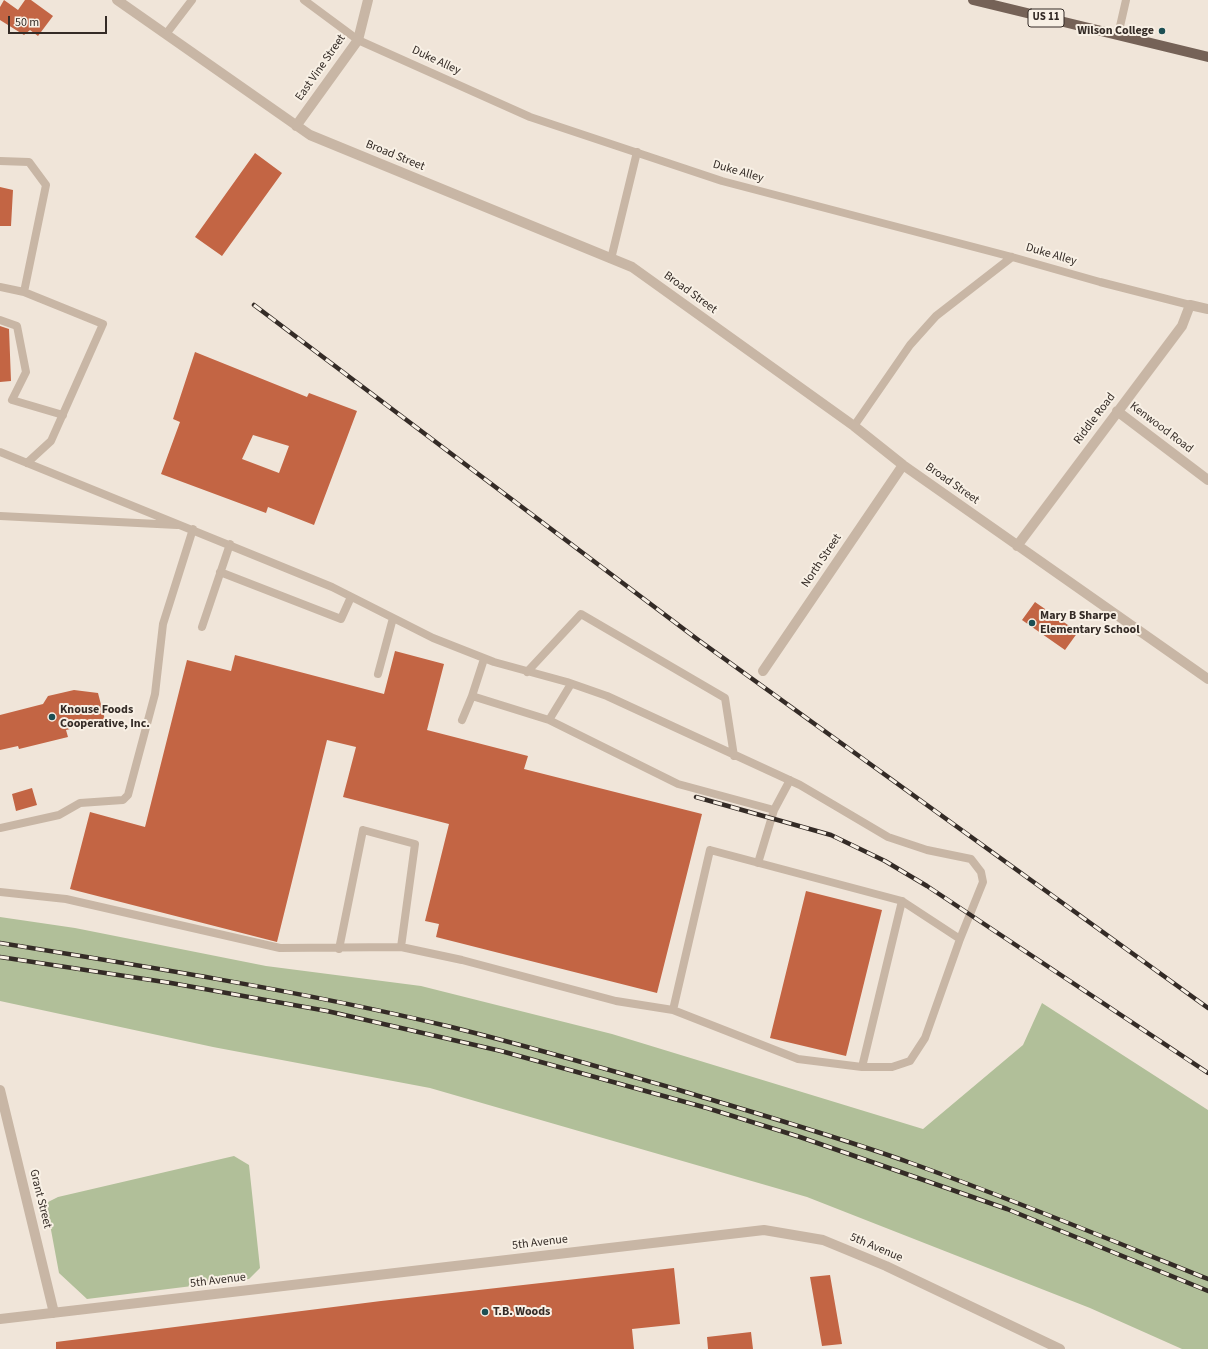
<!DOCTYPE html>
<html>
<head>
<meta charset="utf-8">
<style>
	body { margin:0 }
	#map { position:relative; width:1208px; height:1349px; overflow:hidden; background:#f0e5d9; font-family:"Source Sans 3",sans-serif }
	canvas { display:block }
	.scale { position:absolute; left:8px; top:16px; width:99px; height:18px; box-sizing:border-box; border:2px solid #342b26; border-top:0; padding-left:5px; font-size:12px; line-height:14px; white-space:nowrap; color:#342b26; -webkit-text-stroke:3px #f8f0e5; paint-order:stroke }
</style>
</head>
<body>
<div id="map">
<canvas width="1208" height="1349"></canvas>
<div class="scale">50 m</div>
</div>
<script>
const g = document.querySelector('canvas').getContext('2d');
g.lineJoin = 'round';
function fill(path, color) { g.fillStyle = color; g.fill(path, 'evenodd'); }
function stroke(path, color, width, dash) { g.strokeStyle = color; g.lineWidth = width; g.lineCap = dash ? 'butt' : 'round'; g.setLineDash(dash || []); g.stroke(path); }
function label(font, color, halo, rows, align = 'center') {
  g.font = font + ' "Source Sans 3",sans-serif'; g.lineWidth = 4; g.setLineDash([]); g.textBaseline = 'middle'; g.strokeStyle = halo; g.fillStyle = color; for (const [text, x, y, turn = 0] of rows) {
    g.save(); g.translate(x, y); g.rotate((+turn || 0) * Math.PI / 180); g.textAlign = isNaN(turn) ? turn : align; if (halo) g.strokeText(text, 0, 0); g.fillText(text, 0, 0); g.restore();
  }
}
const green = new Path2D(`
	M0,917L75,928L266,966L421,986L612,1034L923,1129L1023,1045L1042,1003L1208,1110V1349H1182L1090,1308L807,1197L430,1088L213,1047L0,1001Z
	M234,1156L249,1165L260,1268L249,1279L87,1299L59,1273L46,1203L58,1197Z`);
const building = new Path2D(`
	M4,0L18,10L25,0H31L53,16L38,36L30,30L24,35L0,20V7Z
	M255,153L282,173L222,256L195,237Z
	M0,187L13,190L11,226H0Z
	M0,326L9,329L11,381L0,382Z
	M195,352L307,397L309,393L357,411L314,525L268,507L266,513L161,474L180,422L173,419ZM253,435L289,446L279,473L242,459Z
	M1035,602L1078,632L1065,650L1022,620Z
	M395,651L444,664L427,730L528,756L524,769L702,814L657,993L436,937L439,924L425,921L449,824L343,797L356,747L327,740L277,942L70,889L90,812L145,827L187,660L231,671L235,655L384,694Z
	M74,690L98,693L105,720L66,730L68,737L19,749L18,746L0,750V715L43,704L48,696Z
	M32,788L37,805L16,811L12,794Z
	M806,891L882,910L846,1056L770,1038Z
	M674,1268L680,1324L632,1329L634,1349H56V1342L381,1301Z
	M830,1275L842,1344L822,1346L810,1277Z
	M751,1332L753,1349H708L707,1337Z`);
const service = new Path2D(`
	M304,0L358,40L530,117L722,181L1012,257L1100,282L1190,305
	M166,34L192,0
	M1118,35L1126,0
	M0,161L29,162L46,185L24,292L0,287
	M611,259L637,152
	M24,292L103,324L51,441L27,463
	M0,320L17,326L26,372L12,400L63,415
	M854,426L910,345L936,316L1012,257
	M0,452L332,587L433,638L494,662L567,682L607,696L800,785L888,837L927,850L971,859L981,872L983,882L960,939L925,1038L910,1061L892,1067H862L798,1059L673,1010L616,1001L462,960L401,947L280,948L66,899L0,892
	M0,516L177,525
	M220,572L341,619L351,597
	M202,627L230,544
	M484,659L472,696L549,720L571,684
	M527,672L581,614L725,698L734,756
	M378,674L393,618
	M462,720L472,696
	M549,720L678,784L774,810L790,780
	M0,828L59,815L80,803L123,800L128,795L155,694L163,624L193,529
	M758,863L774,810
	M339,949L363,830L415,844L401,947
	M673,1010L710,850L902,901L960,939
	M862,1067L902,901`);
const minor = new Path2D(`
	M117,0L310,135L632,267L854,426L903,465L1208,679
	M296,126L358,40L368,0
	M1117,411L1208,480
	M1017,546L1182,326L1190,305L1208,309
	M763,671L903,465`);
const tertiary = new Path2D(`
	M0,1090L54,1313
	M0,1319L764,1230L823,1240L886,1266L1060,1349`);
const primary = new Path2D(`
	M973,0L1208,57`);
const rail = new Path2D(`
	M254,305L697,639L1208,1008
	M696,797L831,835L885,861L927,886L1208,1073
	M0,943C150,967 300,991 447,1026C525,1045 602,1068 679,1090C755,1113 832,1135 908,1162C1009,1198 1108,1239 1208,1279
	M0,957L171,983L327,1011L501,1051L707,1108L800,1137L1007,1209L1208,1291`);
const markers = [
	[1162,31,4,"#1d4f54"],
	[1032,623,4,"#1d4f54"],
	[52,717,4,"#1d4f54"],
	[485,1312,4,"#1d4f54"]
];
const shields = [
	[1046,18,36]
];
const shieldNames = [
	["US 11",1046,18]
];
const poiNames = [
	["Wilson College",1154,31,"right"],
	["Mary B Sharpe",1040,616],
	["Elementary School",1040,630],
	["Knouse Foods",60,710],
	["Cooperative, Inc.",60,724],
	["T.B. Woods",493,1312]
];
const streetNames = [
	["Duke Alley",436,61,25],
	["East Vine Street",321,68,-55],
	["Broad Street",395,156,22],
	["Duke Alley",738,172,16],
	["Duke Alley",1051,255,16],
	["Broad Street",690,293,36],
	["Riddle Road",1095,419,-53],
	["Kenwood Road",1161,428,37],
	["Broad Street",952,484,35],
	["North Street",822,561,-56],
	["Grant Street",40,1199,76],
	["5th Avenue",540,1243,-7],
	["5th Avenue",876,1248,23],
	["5th Avenue",218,1281,-7]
];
fill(green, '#b1bf99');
fill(building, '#c36544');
stroke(service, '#c8b6a5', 8);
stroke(minor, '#c8b6a5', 10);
stroke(tertiary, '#c8b6a5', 10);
stroke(primary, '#756257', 10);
stroke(rail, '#342b26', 4.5);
stroke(rail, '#f8f0e5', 3, [9]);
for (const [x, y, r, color] of markers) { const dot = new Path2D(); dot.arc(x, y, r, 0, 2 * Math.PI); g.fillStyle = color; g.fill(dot); stroke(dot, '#f8f0e5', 1.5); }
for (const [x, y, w] of shields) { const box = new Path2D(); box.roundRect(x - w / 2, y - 9, w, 18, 3); g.fillStyle = '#f8f0e5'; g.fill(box); stroke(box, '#342b26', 1); }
label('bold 11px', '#342b26', null, shieldNames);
label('bold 12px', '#342b26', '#f8f0e5', poiNames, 'left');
label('12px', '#342b26', '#f8f0e5', streetNames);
</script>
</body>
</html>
